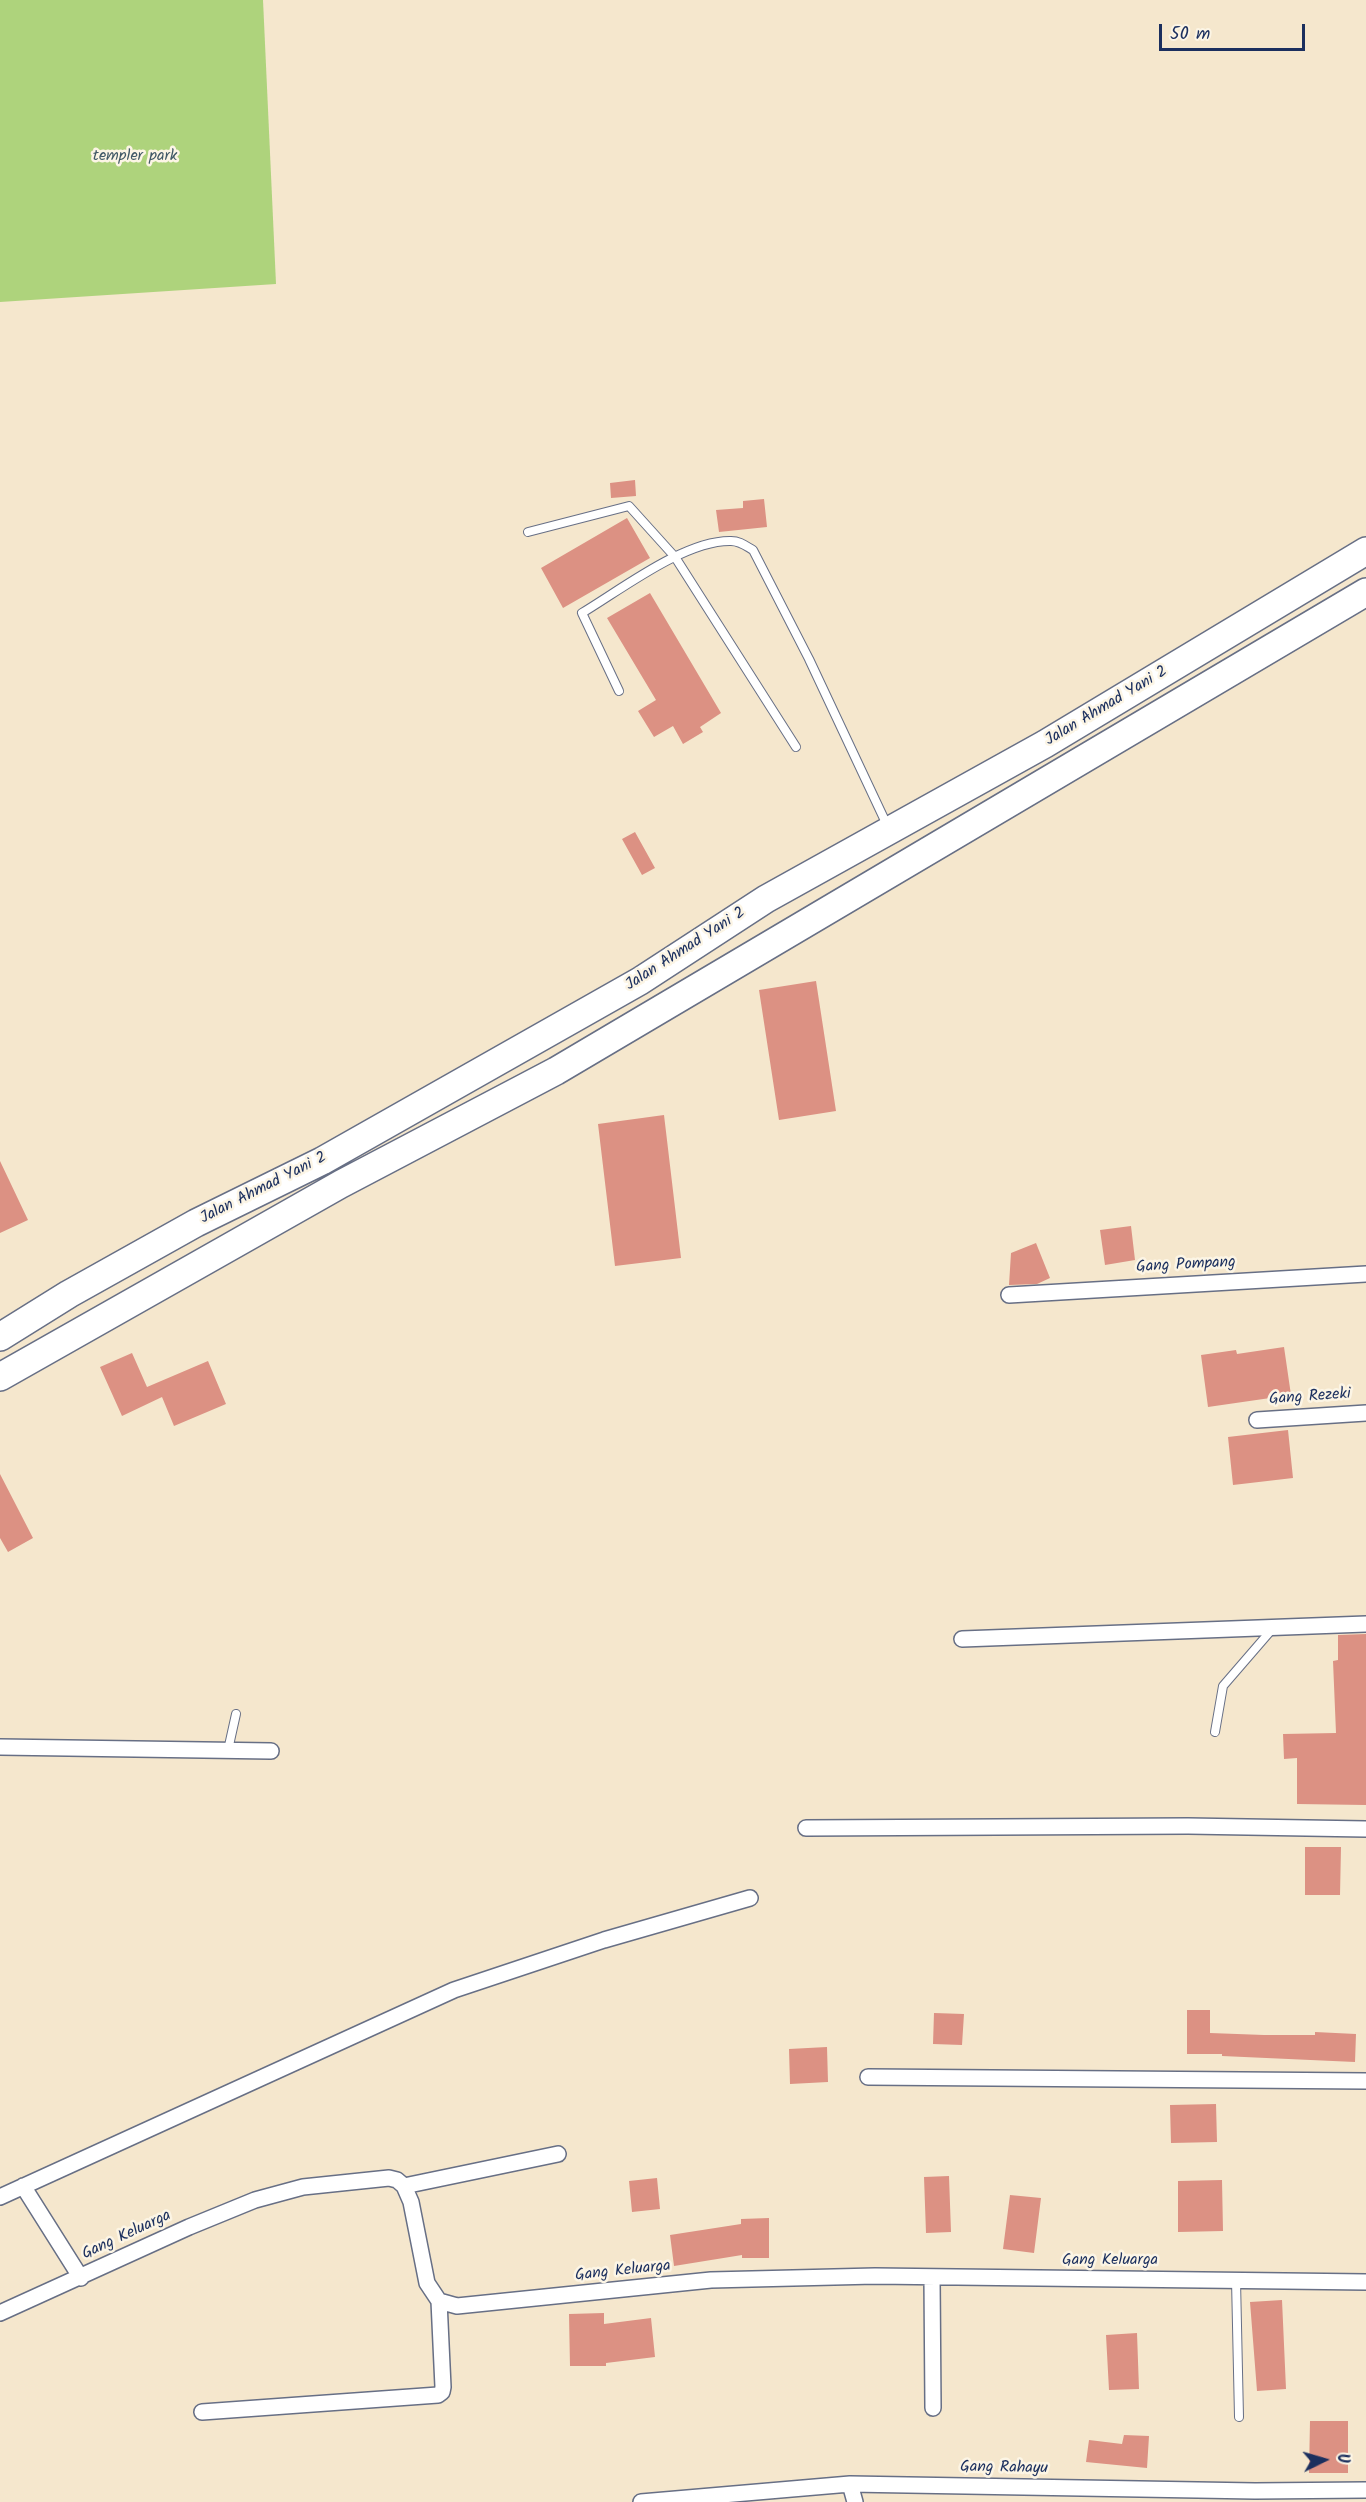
<!DOCTYPE html>
<html>
<head>
<meta charset="utf-8">
<style>
	body { margin:0 }
	#map { position:relative; width:1366px; height:2502px; overflow:hidden; background:#f5e7cd; font-family:Kalam,sans-serif }
	canvas { display:block }
	.north { position:absolute; left:1294px; top:2430px; width:60px; height:60px; -webkit-text-stroke:4px #fcf5e5; paint-order:stroke; rotate:85deg; font-size:16px; font-weight:700; line-height:24px; text-align:center; color:#1b2f5e }
	.north::after { content:''; display:block; margin:auto; width:21px; height:27px; background:#1b2f5e; clip-path:polygon(50% 0,100% 100%,50% 72%,0 100%) }
	.scale { position:absolute; left:1159px; top:24px; width:146px; height:27px; box-sizing:border-box; border:3px solid #1b2f5e; border-top:0; padding-left:8px; font-size:18px; line-height:21px; white-space:nowrap; color:#1b2f5e; -webkit-text-stroke:4px #fcf5e5; paint-order:stroke }
</style>
</head>
<body>
<div id="map">
<canvas width="1366" height="2502"></canvas>
<div class="north">U</div>
<div class="scale">50 m</div>
</div>
<script>
const g = document.querySelector('canvas').getContext('2d');
g.lineJoin = 'round';
function fill(path, color) { g.fillStyle = color; g.fill(path, 'evenodd'); }
function stroke(path, color, width, dash) { g.strokeStyle = color; g.lineWidth = width; g.lineCap = dash ? 'butt' : 'round'; g.setLineDash(dash || []); g.stroke(path); }
function label(font, color, halo, rows, align = 'center') {
  g.font = font + ' Kalam,sans-serif'; g.lineWidth = 5; g.setLineDash([]); g.textBaseline = 'middle'; g.strokeStyle = halo; g.fillStyle = color; for (const [text, x, y, turn = 0] of rows) {
    g.save(); g.translate(x, y); g.rotate((+turn || 0) * Math.PI / 180); g.textAlign = isNaN(turn) ? turn : align; if (halo) g.strokeText(text, 0, 0); g.fillText(text, 0, 0); g.restore();
  }
}
const green = new Path2D(`
	M0,0H263L276,284L0,302Z`);
const building = new Path2D(`
	M635,480L636,496L611,498L610,483Z
	M764,499L767,527L719,532L716,510L743,508V501Z
	M627,518L650,558L563,608L541,568Z
	M650,593L721,713L700,727L703,732L683,744L673,726L654,737L638,711L656,700L607,618Z
	M635,832L655,868L642,875L622,839Z
	M816,981L836,1111L779,1120L759,990Z
	M664,1115L681,1258L615,1266L598,1124Z
	M0,1161L28,1220L0,1233Z
	M1131,1226L1135,1260L1105,1265L1100,1230Z
	M1036,1243L1050,1278L1037,1284L1009,1285L1011,1253Z
	M1284,1347L1291,1395L1208,1407L1201,1355L1236,1350L1237,1354Z
	M132,1353L147,1387L208,1361L226,1404L174,1426L162,1397L122,1416L100,1367Z
	M1288,1430L1293,1478L1233,1485L1228,1437Z
	M0,1474L33,1538L8,1552L0,1538Z
	M1366,1634V1805L1297,1804V1758L1284,1759L1283,1734L1336,1733L1333,1661L1338,1660V1635Z
	M1305,1847H1341L1340,1895H1305Z
	M1187,2010H1210V2033L1264,2035H1315V2032L1356,2034L1355,2062L1222,2056V2054H1187Z
	M934,2013L964,2014L962,2045L933,2044Z
	M827,2047L828,2082L790,2084L789,2049Z
	M1216,2104L1217,2142L1171,2143L1170,2105Z
	M949,2176L951,2232L926,2233L924,2177Z
	M657,2178L660,2209L632,2212L629,2181Z
	M1222,2180L1223,2231L1178,2232V2181Z
	M1010,2195L1041,2198L1034,2253L1003,2249Z
	M769,2218V2258H742V2255L674,2266L670,2235L741,2224V2219Z
	M1282,2300L1286,2389L1257,2391L1250,2302Z
	M604,2313V2324L651,2318L655,2357L606,2363V2366H570L569,2314Z
	M1137,2333L1139,2389L1109,2390L1106,2335Z
	M1310,2421H1348V2473H1309Z
	M1124,2435L1149,2436L1147,2468L1086,2462L1089,2440L1122,2444Z`);
const lane = new Path2D(`
	M528,532L629,506L675,557L796,747
	M619,691L582,613C622,589 685,540 731,541C740,541 746,546 753,550L809,659L887,825
	M1215,1732L1223,1686L1274,1627
	M228,1750L236,1714
	M1236,2280L1239,2417`);
const street = new Path2D(`
	M1009,1295L1366,1274
	M1257,1420L1366,1413
	M962,1639L1366,1624
	M0,1747L271,1751
	M806,1828L1188,1826L1366,1829
	M868,2077L1366,2081
	M23,2186L81,2278
	M404,2186L558,2154
	M0,2197L454,1990L604,1940L750,1898
	M932,2278L933,2408
	M0,2313L189,2227L255,2200L303,2187L389,2178L397,2180L404,2186L411,2202L427,2283L439,2301L457,2306L711,2280L875,2276L1366,2282
	M202,2412L438,2395L442,2392L443,2387L439,2301
	M850,2484L855,2502
	M641,2502L850,2484L1255,2491L1366,2490`);
const highway = new Path2D(`
	M0,1337L69,1294L196,1223L322,1161L640,981L766,899L1045,744L1366,551
	M0,1377L341,1184L556,1071L1366,592`);
const parkNames = [
	["templer park",135,157]
];
const streetNames = [
	["Jalan Ahmad Yani 2",1107,707,-31],
	["Jalan Ahmad Yani 2",686,950,-33],
	["Jalan Ahmad Yani 2",264,1189,-27],
	["Gang Pompang",1186,1266,-3],
	["Gang Rezeki",1310,1398,-4],
	["Gang Keluarga",127,2236,-25],
	["Gang Keluarga",1110,2261],
	["Gang Keluarga",623,2272,-6],
	["Gang Rahayu",1004,2469,1]
];
fill(green, '#aed37c');
fill(building, '#dc9183');
stroke(lane, '#676f85', 10);
stroke(street, '#676f85', 18);
stroke(highway, '#676f85', 30);
stroke(lane, '#fff', 8);
stroke(street, '#fff', 15);
stroke(highway, '#fff', 27);
label('16px', '#405866', '#fcf5e5', parkNames);
label('16px', '#1b2f5e', '#fcf5e5', streetNames);
</script>
</body>
</html>
